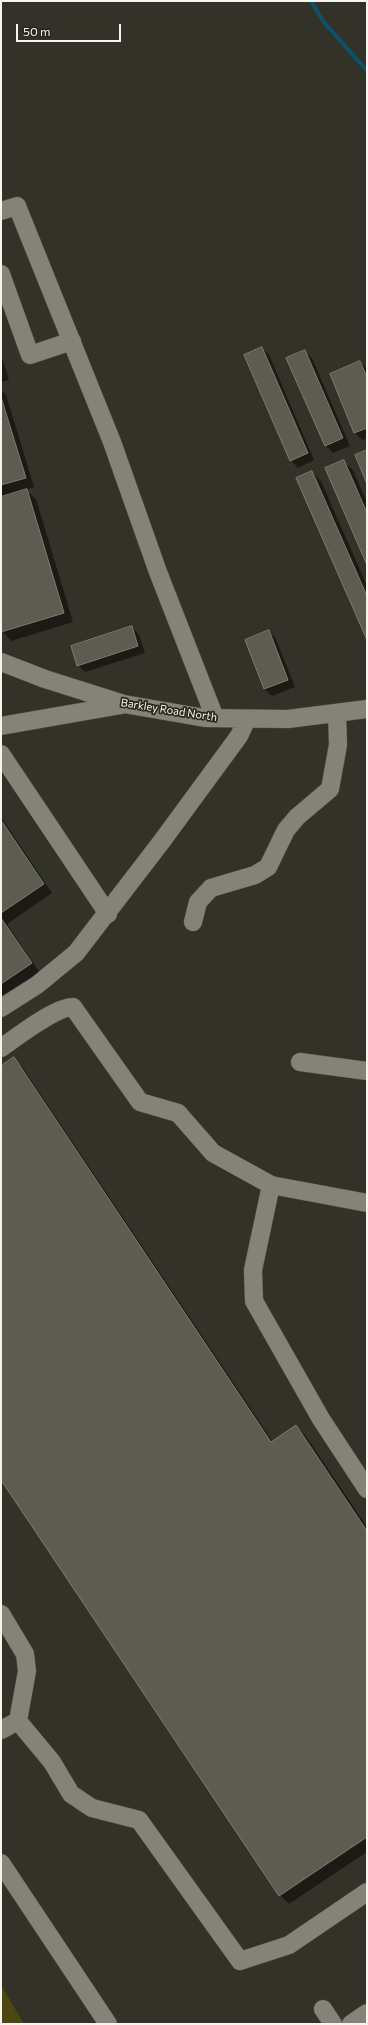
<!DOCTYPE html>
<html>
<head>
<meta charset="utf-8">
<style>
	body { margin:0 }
	#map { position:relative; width:368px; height:2025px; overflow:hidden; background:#333228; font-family:Commissioner,sans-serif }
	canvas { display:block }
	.frame { position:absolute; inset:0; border:2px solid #f5f5ee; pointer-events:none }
	.scale { position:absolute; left:16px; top:24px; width:105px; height:18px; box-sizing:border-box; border:2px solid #f5f5ee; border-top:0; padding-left:5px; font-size:12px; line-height:14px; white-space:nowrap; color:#f5f5ee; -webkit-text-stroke:3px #29281e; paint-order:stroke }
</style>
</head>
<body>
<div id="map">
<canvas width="368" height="2025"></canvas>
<div class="frame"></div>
<div class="scale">50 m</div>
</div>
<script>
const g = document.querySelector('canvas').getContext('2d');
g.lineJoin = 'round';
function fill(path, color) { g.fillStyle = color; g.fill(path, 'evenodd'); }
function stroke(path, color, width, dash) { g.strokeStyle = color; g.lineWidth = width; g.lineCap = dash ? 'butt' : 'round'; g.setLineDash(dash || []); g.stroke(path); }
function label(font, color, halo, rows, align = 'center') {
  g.font = font + ' Commissioner,sans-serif'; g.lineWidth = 3.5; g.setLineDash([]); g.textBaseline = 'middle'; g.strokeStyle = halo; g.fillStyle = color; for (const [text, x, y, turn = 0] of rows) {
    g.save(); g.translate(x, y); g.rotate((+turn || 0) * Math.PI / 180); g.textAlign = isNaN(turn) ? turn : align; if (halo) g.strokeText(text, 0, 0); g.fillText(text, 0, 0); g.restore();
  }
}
const green = new Path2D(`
	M1,1985L24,2024H1Z`);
const shadow = new Path2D(`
	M262,348L269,355L314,460L298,468L291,460Z
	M304,351L312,358L350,446L333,453L326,446L288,358Z
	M1,354L9,380L1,382Z
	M360,362L367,369V438L363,440L355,433L331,374Z
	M1,390L6,395L34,487L26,490L36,499L73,622L11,641L2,631L1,627Z
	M343,461L353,470L367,503V562Z
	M312,472L321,481L367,586V637Z
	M132,627L139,635L145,653L85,672L78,665Z
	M269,631L276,639L295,687L272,696L264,689Z
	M1,817L52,893L7,924L40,973L1,1000Z
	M14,1059L23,1068L273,1442L296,1426L305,1435L367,1527V1852L289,1904L280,1895L1,1478V1067Z`);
const stream = new Path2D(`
	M311,1L323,21L367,71`);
const building = new Path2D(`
	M262,347L308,453L290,461L244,355Z
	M305,350L343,438L325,446L286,358Z
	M360,361L367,377V428L354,433L330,374Z
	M1,397L26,478L1,485Z
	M367,450V484L355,455Z
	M344,460L367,513V565L325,468Z
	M312,471L367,596V640L296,478Z
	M27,489L64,613L1,632V497Z
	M132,626L138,646L77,666L71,646Z
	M269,630L288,680L264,689L245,640Z
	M1,820L44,884L1,913Z
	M1,918L32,963L1,984Z
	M14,1057L271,1442L296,1425L367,1531V1837L279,1896L1,1480V1066Z`);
const minor = new Path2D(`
	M1,211L17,206L112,442L158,572L215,718
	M1,274L30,355L72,341
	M1,662L45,679L124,704L205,718L288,719L367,709
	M1,726L121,705
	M1,754L108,914
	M193,922L198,902L211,888L255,875L268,867L286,830L297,817L330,789L338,745L337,713
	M1,1008L37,985L76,953L162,841L239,736L247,719
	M1,1048C17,1037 55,1007 73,1007L140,1102L178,1113L213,1153L271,1185
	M300,1062L367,1071
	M367,1203L271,1185L253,1270L254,1301L321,1419L367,1489
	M1,1614L25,1654L27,1671L18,1721
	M1,1730L18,1721L52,1762L71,1794L92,1808L139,1820L240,1961L289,1945L367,1892
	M1,1863L108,2024
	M323,2009L333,2024
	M351,2024L367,2013`);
const streetNames = [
	["Barkley Road North",169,710,9]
];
fill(green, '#4b470f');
fill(shadow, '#0007');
stroke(stream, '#0b526c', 4);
fill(building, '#5c5c51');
stroke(building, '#7b7b6f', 1);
stroke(minor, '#4f4f46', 19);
stroke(minor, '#848377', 18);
label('11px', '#f5f5ee', '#29281e', streetNames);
</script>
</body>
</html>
